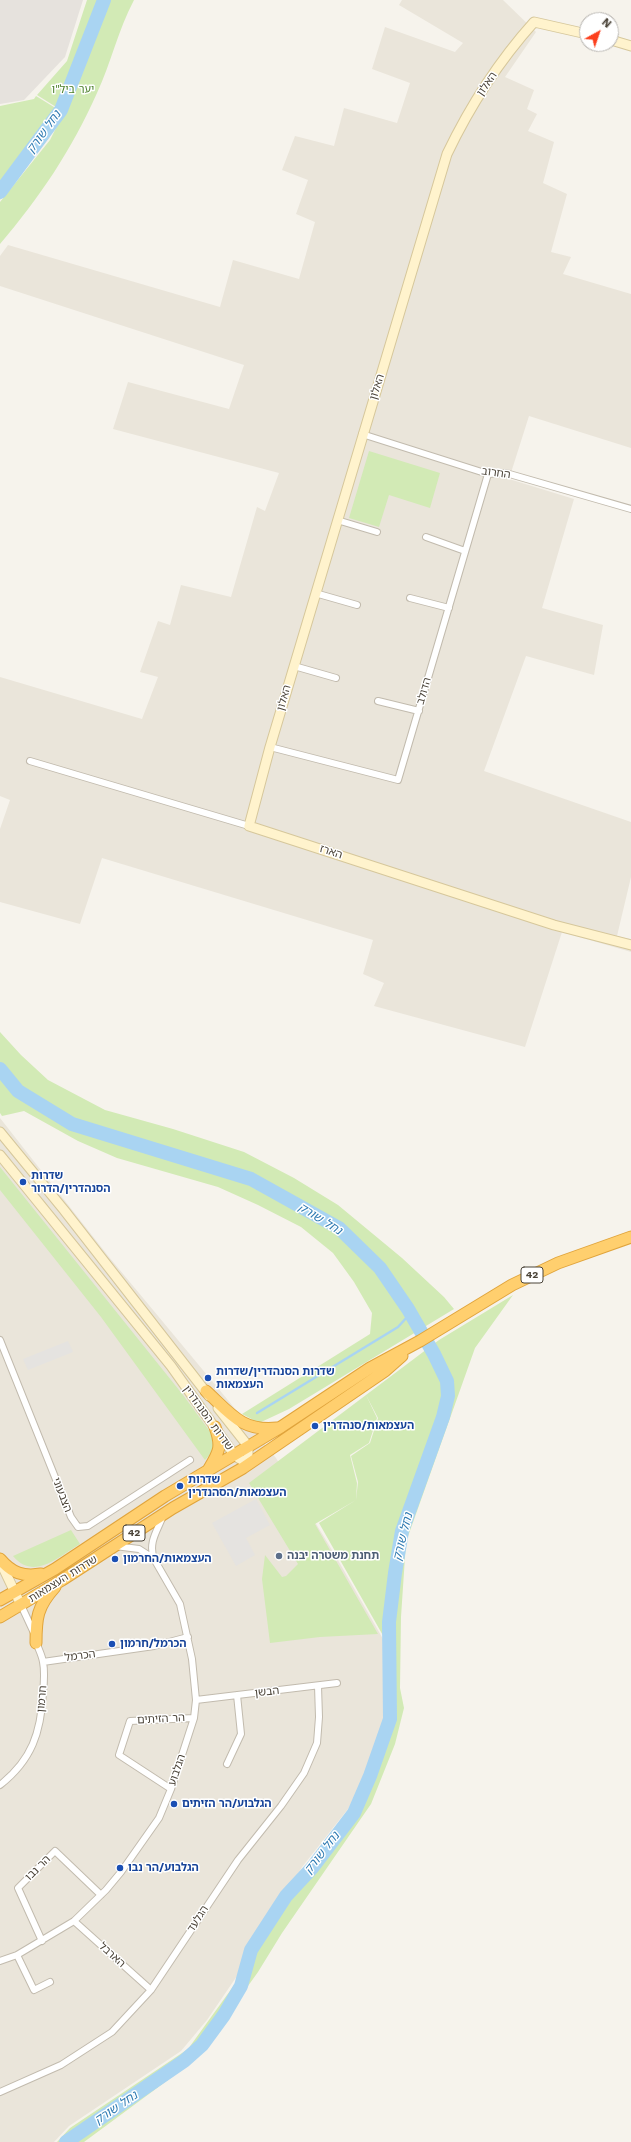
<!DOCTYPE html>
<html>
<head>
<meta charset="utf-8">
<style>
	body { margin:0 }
	#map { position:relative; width:631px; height:2142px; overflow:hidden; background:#f6f3ec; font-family:"Work Sans",sans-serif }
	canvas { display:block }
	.north { position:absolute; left:579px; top:12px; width:40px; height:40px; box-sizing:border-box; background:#fff; border:1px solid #b7b4b0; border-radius:50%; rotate:40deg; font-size:11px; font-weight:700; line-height:16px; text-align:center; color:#4b4439 }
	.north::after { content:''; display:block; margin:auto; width:14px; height:18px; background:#fc3f1d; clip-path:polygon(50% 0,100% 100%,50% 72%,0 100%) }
</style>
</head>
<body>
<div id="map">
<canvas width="631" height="2142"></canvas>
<div class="north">N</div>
</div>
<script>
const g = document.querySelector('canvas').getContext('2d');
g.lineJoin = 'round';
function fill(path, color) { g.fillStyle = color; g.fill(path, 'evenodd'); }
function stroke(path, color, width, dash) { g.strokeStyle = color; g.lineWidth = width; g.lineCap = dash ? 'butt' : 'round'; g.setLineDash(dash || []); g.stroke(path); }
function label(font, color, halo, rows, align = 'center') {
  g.font = font + ' "Work Sans","Noto Sans Hebrew",sans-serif'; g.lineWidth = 3; g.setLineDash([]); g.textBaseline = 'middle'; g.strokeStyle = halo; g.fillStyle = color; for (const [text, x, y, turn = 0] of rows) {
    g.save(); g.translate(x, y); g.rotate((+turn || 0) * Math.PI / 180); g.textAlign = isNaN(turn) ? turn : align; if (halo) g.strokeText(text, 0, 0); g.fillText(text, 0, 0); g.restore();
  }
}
const residential = new Path2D(`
	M402,0H503L536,32L505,77L534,90L527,109L537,114L528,131L554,142L543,183L567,194L551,252L571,257L563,274L631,294V448L529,416L509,479L574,499L542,608L603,625L594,675L526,656L484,771L631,822V877L617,936L631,939V952L562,932L525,1047L374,1006L384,983L363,974L373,940L102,858L80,924L0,902V829L10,800L0,796V677L142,719L158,677L140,672L158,621L170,625L181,585L231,597L257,507L265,511L279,473L113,429L128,382L229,409L244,365L0,286V256L8,245L220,307L233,260L299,279L315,222L296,214L308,180L282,170L295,136L334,146L344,108L397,123L410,83L372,69L385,27L455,52L463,43L399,5Z
	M0,1118L109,1257L276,1458L335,1555L383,1639L393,1704L362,1782L348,1809L302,1867L252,1954L207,2020L181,2051L69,2126L54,2142H0Z`);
const industrial = new Path2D(`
	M0,0H83L65,57L24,100L0,104Z`);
const green = new Path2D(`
	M87,0H134C118,30 111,63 97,93C71,151 40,197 0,244V202L50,140L64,112L37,95L67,61Z
	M36,96L62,112L49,138L0,200V106L34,99Z
	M369,451L440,473L430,508L389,495L379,527L349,518Z
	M0,1032L21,1055L48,1080L105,1110L173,1129L244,1152L294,1178L338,1205L402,1258L444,1297L454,1309L289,1409L259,1423L242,1414L370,1334L372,1313L354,1282L333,1253L301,1227L258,1205L218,1187L117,1158L78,1141L24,1111L2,1116L0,1113Z
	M0,1167L183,1395L211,1433L214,1450L205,1460L101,1317L0,1190Z
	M513,1295L475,1348L406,1542L401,1617L400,1688L404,1708L395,1744L371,1804L282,1933L258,1972L195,2060L84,2142H57L70,2128L188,2049L240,1977L304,1868L350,1810L364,1783L395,1705L385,1639L319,1523L356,1500L358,1482L351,1456L370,1443L378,1418L366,1395L439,1340Z
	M366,1395L377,1418L369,1443L350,1455L357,1483L356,1500L315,1524L378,1634L320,1637L270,1643L262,1579L265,1555L282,1577L286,1576L298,1564L249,1483Z
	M71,1530L80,1544C58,1557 34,1581 13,1556Z`);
const parking = new Path2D(`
	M68,1341L73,1352L28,1370L23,1359Z
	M256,1499L270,1525L246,1538L255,1555L236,1566L212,1523Z`);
const stream = new Path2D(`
	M257,1413L398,1327L408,1316V1309`);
const river = new Path2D(`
	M0,192L61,110L104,0
	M0,1069L18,1091L72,1124L251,1179L339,1228L380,1268L408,1309L434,1354L447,1381L448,1396L443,1417L402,1531L395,1573L389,1622L390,1719L370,1776L354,1813L312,1868L286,1896L251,1950L241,1986L224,2015L202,2045L184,2061L66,2142`);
const street = new Path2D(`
	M362,434L488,474L506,473L631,509
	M337,520L377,532
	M426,537L465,551
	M315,593L357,605
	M410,598L449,608
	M294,666L336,678
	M378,701L419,711
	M270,747L398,780L488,474
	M30,761L249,826
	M0,1340L71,1517L78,1527L88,1526L190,1460
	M115,1546L139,1549L153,1558
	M21,1605L34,1633
	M43,1662L154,1646L188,1637
	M196,1700L337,1683
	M227,1764L241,1734L237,1695
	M0,1785C32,1760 41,1732 43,1693C44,1683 45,1672 43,1662C42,1655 38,1648 36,1642
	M171,1789L119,1755L130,1721L194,1718
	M74,1921L151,1990
	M42,1941L18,1888L55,1851L101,1895
	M17,1955L34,1990L50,1982
	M0,1961L17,1955L74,1921L106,1890L121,1872L159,1818L171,1789L194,1718L196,1700L192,1659L180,1604L154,1559C148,1543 157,1531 163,1516
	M0,2092L61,2065L112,2032L151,1990L238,1860L281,1806L304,1773L317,1743L319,1717L318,1686`);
const secondary = new Path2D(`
	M587,34L534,22C499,61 470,106 447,154L270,747L249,826L554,925L631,945
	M611,40L631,46
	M0,1132L64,1210L209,1396
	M0,1155L171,1366L235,1456L248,1464
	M218,1408L248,1446V1464
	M0,1561L21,1605`);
const highway = new Path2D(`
	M206,1391C230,1413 242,1432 277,1428
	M207,1472C218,1453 223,1449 215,1427
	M0,1559C12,1573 23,1577 41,1574
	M0,1600L55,1569L165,1496L281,1427L370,1368L420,1341L512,1285L558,1263L631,1237
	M0,1617L62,1580L173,1508L243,1468L385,1371L402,1356
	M36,1643C36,1618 37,1607 55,1587`);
const markers = [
	[23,1182,4,"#1a4fb4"],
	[208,1378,4,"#1a4fb4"],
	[315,1426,4,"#1a4fb4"],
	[180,1486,4,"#1a4fb4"],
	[279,1556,4,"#5c6f8a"],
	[115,1559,4,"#1a4fb4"],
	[112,1644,4,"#1a4fb4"],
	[174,1804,4,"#1a4fb4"],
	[120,1868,4,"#1a4fb4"]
];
const shields = [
	[532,1275,22],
	[134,1533,22]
];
const shieldNames = [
	["42",532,1275],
	["42",134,1533]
];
const streetNames = [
	["האלון",487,84,-55],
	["האלון",377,387,-73],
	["החרוב",496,473,8],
	["הדולב",424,691,-74],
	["האלון",284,698,-74],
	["הארז",331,852,18],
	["שדרות הסנהדרין",208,1418,54],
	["הצבעוני",62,1495,69],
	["שדרות העצמאות",63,1579,-32],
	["הכרמל",80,1656,-8],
	["הבשן",267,1692,-6],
	["חרמון",42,1699,-85],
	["הר הזיתים",161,1719,-3],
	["הגלבוע",177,1770,-71],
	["הר נבו",38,1868,-45],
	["הגלעד",198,1919,-57],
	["הארבל",112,1955,42]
];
const parkNames = [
	["יער ביל\"ו",73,90]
];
const transitNames = [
	["שדרות",31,1176],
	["הסנהדרין/הדרור",31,1189],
	["שדרות הסנהדרין/שדרות",216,1372],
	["העצמאות",216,1385],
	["העצמאות/סנהדרין",323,1426],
	["שדרות",188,1480],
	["העצמאות/הסהנדרין",188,1493],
	["העצמאות/החרמון",123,1559],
	["הכרמל/חרמון",120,1644],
	["הגלבוע/הר הזיתים",182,1804],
	["הגלבוע/הר נבו",128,1868]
];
const serviceNames = [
	["תחנת משטרה יבנה",287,1556]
];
const waterNames = [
	["נחל שורק",44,132,-54],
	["נחל שורק",320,1219,32],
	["נחל שורק",403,1537,-76],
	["נחל שורק",322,1853,-52],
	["נחל שורק",116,2108,-34]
];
fill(residential, '#eae5da');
fill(industrial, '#e6e2dd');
fill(green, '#d2eab5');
fill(parking, '#e5e3e0');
stroke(stream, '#a9d4f2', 2.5);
stroke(river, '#a9d4f2', 14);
stroke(street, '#c2bbae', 8);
stroke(secondary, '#d6c79b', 11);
stroke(highway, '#e0a43c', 13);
stroke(street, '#fff', 6);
stroke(secondary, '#fff3cd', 9);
stroke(highway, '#ffcf6e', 11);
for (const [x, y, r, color] of markers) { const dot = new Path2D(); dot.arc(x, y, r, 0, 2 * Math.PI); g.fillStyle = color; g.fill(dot); stroke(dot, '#fff', 1.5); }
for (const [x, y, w] of shields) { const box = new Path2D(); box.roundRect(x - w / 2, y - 8, w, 16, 3); g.fillStyle = '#fff'; g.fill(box); stroke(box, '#4b4439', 1); }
label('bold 10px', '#4b4439', null, shieldNames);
label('11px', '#4b4439', '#fff', streetNames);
label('11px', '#4a7f2a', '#fff', parkNames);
label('bold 11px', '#164399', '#fff', transitNames, 'left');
label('bold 11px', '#4e5e75', '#fff', serviceNames, 'left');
label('italic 12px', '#2e7ab2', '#fff', waterNames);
</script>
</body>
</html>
